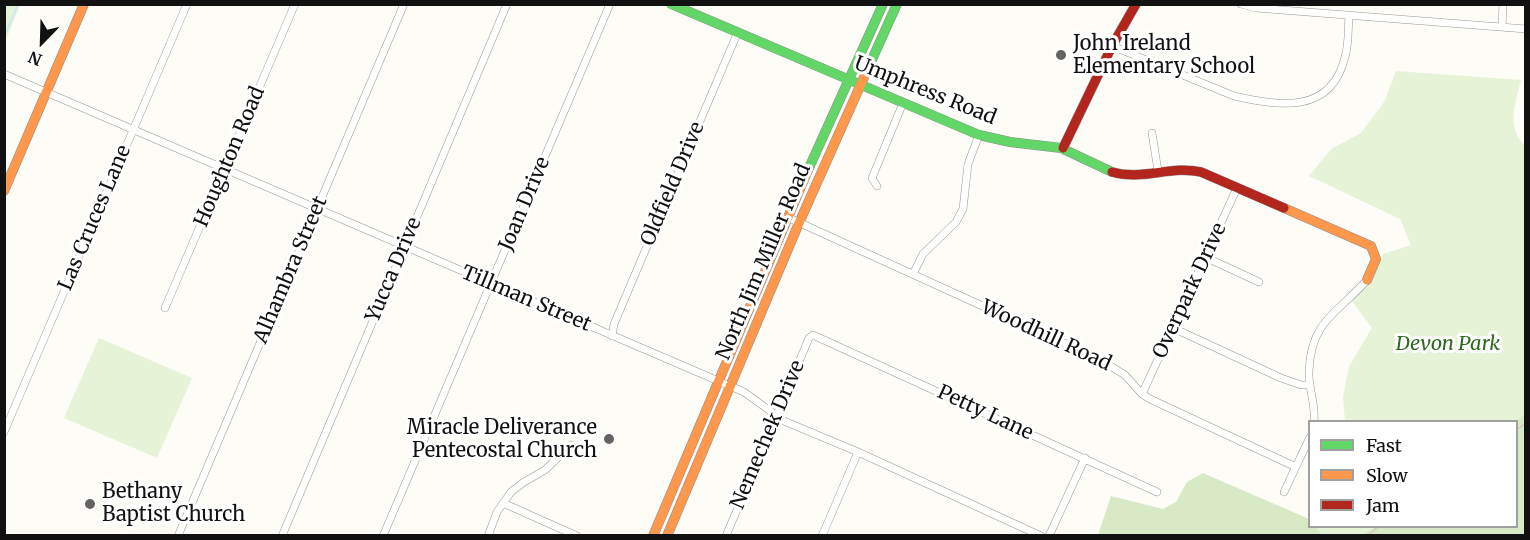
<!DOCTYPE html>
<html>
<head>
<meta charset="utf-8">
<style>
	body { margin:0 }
	#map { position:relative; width:1530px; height:540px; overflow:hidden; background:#fdfcf7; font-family:Merriweather,serif }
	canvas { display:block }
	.frame { position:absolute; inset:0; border:6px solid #111; pointer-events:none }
	.legend { position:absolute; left:1308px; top:420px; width:210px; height:108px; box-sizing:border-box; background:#fff; border:2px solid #a0a0a0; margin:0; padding:8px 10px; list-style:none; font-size:18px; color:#111 }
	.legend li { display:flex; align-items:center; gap:12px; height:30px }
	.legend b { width:30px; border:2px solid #a0a0a0 }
	.north { position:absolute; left:12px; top:12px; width:60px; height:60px; -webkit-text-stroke:4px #fff; paint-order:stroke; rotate:203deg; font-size:16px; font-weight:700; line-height:24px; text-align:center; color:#111 }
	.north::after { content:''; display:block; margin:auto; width:21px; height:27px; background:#111; clip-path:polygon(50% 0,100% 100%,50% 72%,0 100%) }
</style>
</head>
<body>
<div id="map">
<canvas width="1530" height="540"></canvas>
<div class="frame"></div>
<ul class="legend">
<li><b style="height:8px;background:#63d668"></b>Fast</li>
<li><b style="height:8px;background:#ff974d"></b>Slow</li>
<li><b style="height:8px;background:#b3261e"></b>Jam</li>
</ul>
<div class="north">N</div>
</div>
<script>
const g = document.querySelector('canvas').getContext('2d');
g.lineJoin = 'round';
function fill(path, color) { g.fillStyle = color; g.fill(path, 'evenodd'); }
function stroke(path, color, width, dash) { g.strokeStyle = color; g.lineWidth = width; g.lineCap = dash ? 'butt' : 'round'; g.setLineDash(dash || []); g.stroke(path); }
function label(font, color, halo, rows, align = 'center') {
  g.font = font + ' Merriweather,serif'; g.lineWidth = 6; g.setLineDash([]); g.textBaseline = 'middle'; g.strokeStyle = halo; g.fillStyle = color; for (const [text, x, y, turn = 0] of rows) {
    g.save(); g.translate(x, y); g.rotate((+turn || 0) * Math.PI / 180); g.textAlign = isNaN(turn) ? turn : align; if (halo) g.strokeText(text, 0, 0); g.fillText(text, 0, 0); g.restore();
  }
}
const green = new Path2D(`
	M5,4L20,5L5,42L4,5Z
	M1396,71L1521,80C1515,103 1506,128 1526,147L1525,413L1515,422L1345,421L1343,397L1349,366L1372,328L1351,300C1367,286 1377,275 1383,254L1411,245L1400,219L1309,176L1331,149L1361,133L1384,102Z
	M99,338L192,378L157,458L64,418Z
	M1316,527H1375L1363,536L1322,535Z`);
const forest = new Path2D(`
	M1525,414V535H1363L1375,527L1516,526L1515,421Z
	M1203,473L1309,519L1310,526L1316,527L1322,535H1098L1111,496L1163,509L1176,502L1187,482Z`);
const stream = new Path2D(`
	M4,37L18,4`);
const street = new Path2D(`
	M1241,4L1256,8L1526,29
	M1502,27L1503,4
	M1112,46L1234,96C1279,106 1331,115 1345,57C1349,44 1348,29 1349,15
	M4,74L744,392L784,421L858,452L1041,536
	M1152,133L1158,171
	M877,186L872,178L903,103
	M787,217L1099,359L1125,375L1142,394L1150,399L1296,467
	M1205,257L1259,282
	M913,274L923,254L956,222L963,209L968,164L979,135
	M165,308L295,4
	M1173,328L1281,378L1301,385H1310
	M612,336L614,324L737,34
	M1142,394L1237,188
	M1314,422C1316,404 1308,388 1309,371C1311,320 1338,313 1367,280
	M4,432L187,4
	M1284,492L1310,437
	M503,503L577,536
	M178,536L404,4
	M282,536L507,4
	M383,536L610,4
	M488,536L497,512L511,492L524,482L545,470L571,445
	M726,536L809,338L813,335L1157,492
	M822,536L858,452
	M1049,536L1085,458`);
const fast = new Path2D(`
	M671,4L979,135L1010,142L1061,148L1112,172
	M865,75L897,4
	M808,170L883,4`);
const slow = new Path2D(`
	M4,191L84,4
	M1284,208L1371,246L1376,259L1367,280
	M653,536L808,170
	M667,536L799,223L865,75`);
const jam = new Path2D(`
	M1063,148L1112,46L1136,4
	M1112,172C1142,181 1171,165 1201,172L1284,208`);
const tram = new Path2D(`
	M1516,430L1526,423
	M1367,536L1379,526`);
const markers = [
	[1061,55,6,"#646362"],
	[609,439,6,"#646362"],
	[90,504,6,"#646362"]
];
const poiNames = [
	["John Ireland",1073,44],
	["Elementary School",1073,67],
	["Miracle Deliverance",597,428,"right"],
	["Pentecostal Church",597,451,"right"],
	["Bethany",102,492],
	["Baptist Church",102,515]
];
const streetNames = [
	["Umphress Road",925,91,22],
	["Houghton Road",230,157,-67],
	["Oldfield Drive",673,184,-67],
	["Joan Drive",525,204,-67],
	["Las Cruces Lane",95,218,-67],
	["North Jim Miller Road",764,262,-67],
	["Alhambra Street",291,270,-67],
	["Yucca Drive",394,270,-67],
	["Overpark Drive",1190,291,-65],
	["Tillman Street",526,299,23],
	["Woodhill Road",1046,336,25],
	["Petty Lane",985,413,25],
	["Nemechek Drive",768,435,-67]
];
const parkNames = [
	["Devon Park",1448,344]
];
fill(green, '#e7f3d7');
fill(forest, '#d8eac5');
stroke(stream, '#cde8f7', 2);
stroke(street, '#979795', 8);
stroke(fast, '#8e8d8b', 10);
stroke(slow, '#8e8d8b', 10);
stroke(jam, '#8e8d8b', 10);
stroke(street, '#fffffe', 7);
stroke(fast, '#63d668', 9);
stroke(slow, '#ff974d', 9);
stroke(jam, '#b3261e', 9);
stroke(tram, '#d9c6c7', 1.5);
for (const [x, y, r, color] of markers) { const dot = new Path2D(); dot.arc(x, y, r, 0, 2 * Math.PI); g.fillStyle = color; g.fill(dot); stroke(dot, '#fff', 2); }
label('20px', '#111', '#fff', poiNames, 'left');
label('20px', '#111', '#fff', streetNames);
label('italic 20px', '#2f6b1f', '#fff', parkNames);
</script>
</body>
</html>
